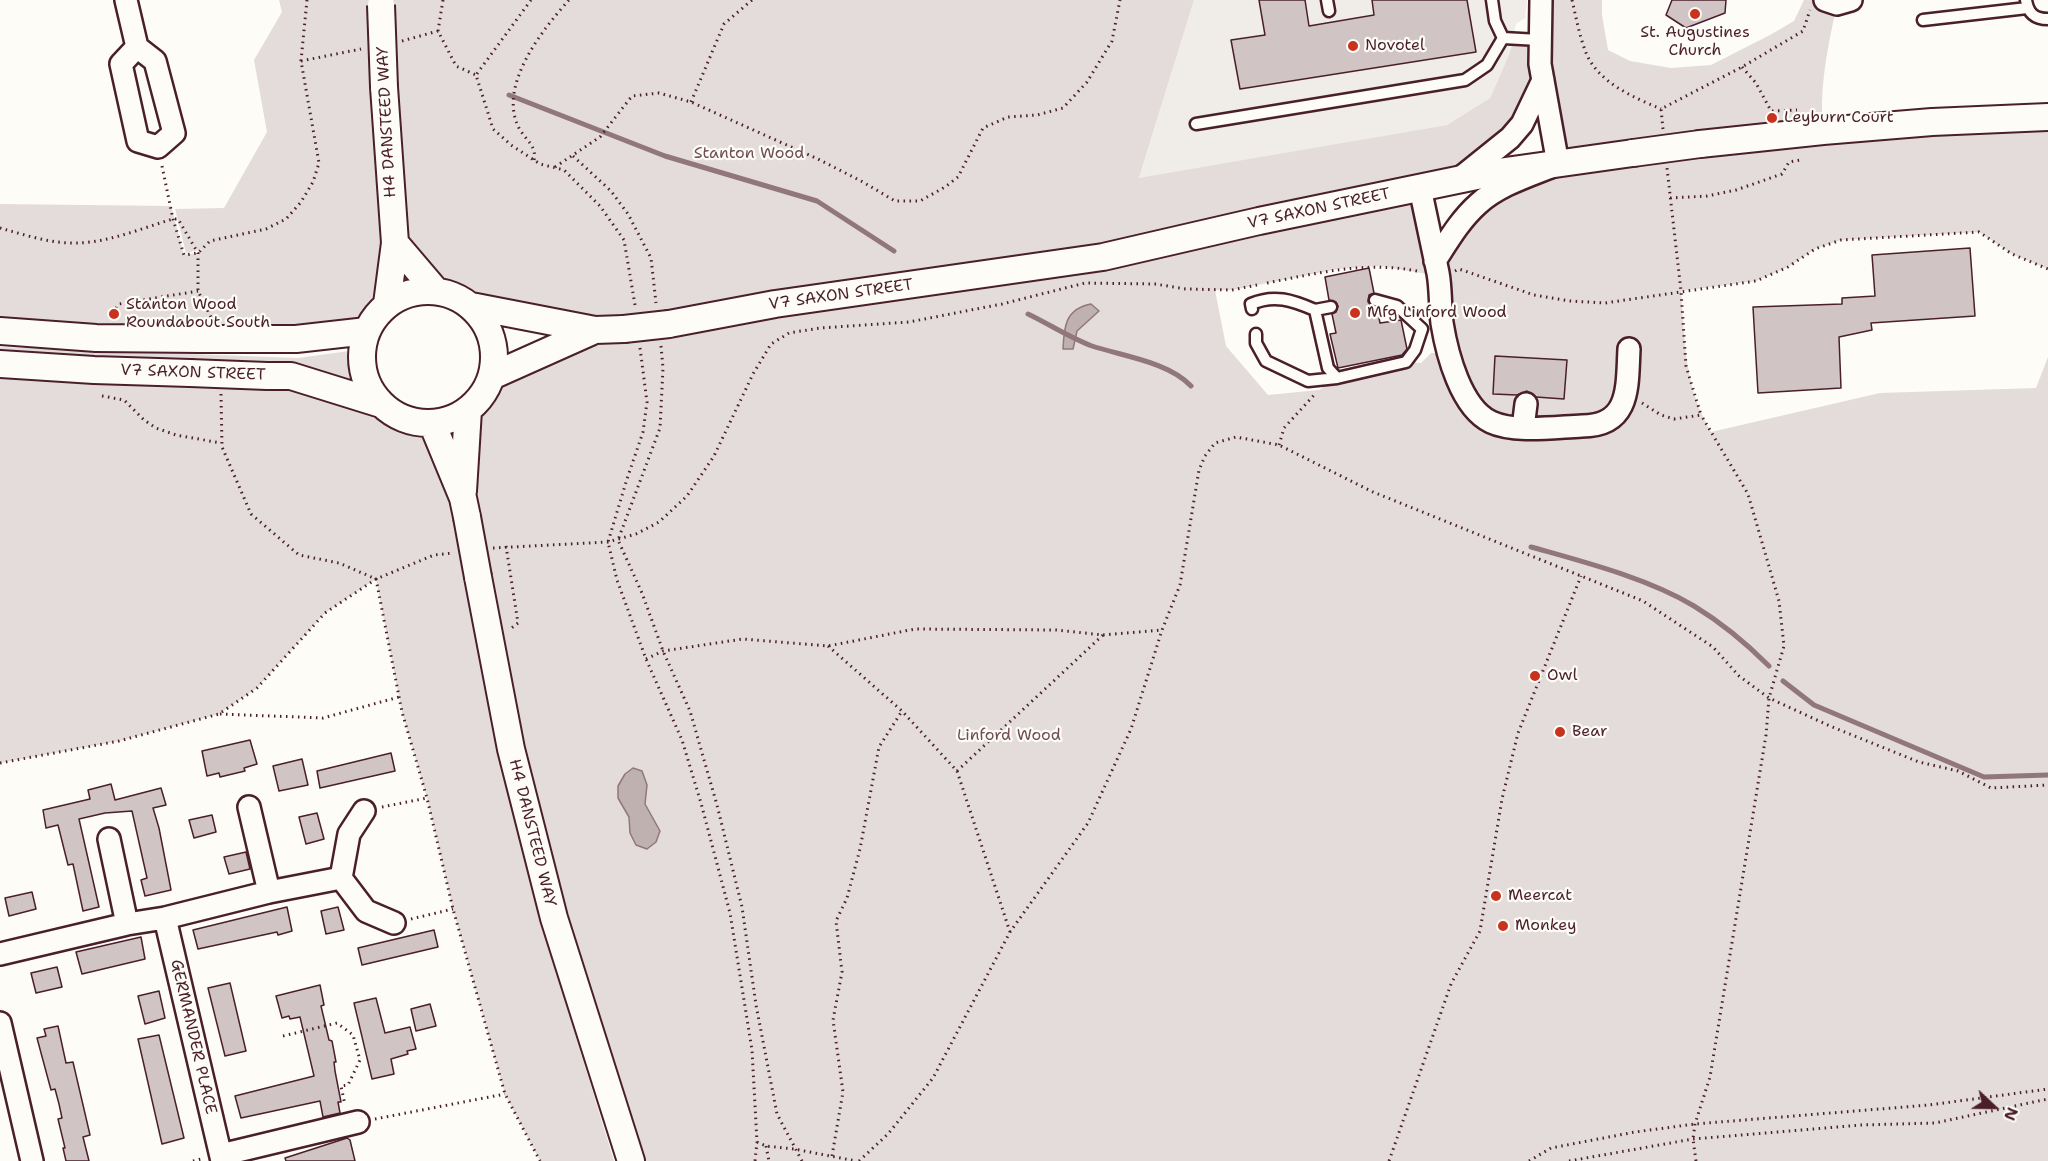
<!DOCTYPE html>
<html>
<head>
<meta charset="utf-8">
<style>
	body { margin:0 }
	#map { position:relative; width:2048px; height:1161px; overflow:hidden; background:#fdfcf7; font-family:"Shantell Sans",sans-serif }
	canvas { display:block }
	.north { position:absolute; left:1964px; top:1077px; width:60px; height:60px; -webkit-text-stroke:4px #fdfcf7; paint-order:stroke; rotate:112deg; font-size:16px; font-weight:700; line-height:24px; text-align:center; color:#4a1f2b }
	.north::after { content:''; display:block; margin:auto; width:21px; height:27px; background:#4a1f2b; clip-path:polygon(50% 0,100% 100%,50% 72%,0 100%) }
</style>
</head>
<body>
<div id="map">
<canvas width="2048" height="1161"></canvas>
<div class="north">N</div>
</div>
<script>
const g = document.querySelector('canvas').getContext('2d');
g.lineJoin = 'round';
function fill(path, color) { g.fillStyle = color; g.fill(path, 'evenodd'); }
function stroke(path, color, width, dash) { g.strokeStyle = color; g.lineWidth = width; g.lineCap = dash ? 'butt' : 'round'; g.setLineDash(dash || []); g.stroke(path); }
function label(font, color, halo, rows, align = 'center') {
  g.font = font + ' "Shantell Sans",sans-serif'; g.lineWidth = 4.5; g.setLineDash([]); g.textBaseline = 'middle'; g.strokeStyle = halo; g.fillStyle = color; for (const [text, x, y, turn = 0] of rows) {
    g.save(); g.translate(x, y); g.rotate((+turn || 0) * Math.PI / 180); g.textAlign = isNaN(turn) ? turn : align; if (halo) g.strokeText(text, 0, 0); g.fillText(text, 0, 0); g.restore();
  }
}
const built = new Path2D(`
	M1194,0H1527L1525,18L1516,24L1508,57L1490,98L1447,125L1139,179Z`);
const green = new Path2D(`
	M279,0H1194L1139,178L1447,125L1490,98L1508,57L1514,38L1539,40L1541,0H1602V15L1608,50L1630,61L1671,68L1711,65L1770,35L1794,21L1804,0H1825L1837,4C1828,46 1819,87 1823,130L2048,117V269L2012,254L1979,232L1841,240L1815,249L1788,267L1756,281L1681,291C1685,342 1684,386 1711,432L1880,393L2036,388L2048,357V1161H631L578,993L564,998L614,1161H540L505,1094L453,909L427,798L402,712L376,579L325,613L257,688L219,714L119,741L0,763V364L220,375L381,404C397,416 411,422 432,423L463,497L468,410L483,394L492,376L594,330L471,306L452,295L435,290L395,244L387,304L375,317L367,331H0V204L171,206L184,255L198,253L202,249L186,253L175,209L224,208L267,132L254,60L282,12ZM1543,81L1558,164L1478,203L1435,260L1420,188L1510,138ZM1380,266L1439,276L1449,353H1431L1421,363L1406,362L1337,378L1319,390L1268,395L1226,346L1215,290H1232L1338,269Z
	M0,347L298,358L349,351L353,383L0,357Z`);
const water = new Path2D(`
	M1091,304L1099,311L1077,331L1073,349H1063C1064,327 1065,309 1091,304Z
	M633,768L642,771L647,785L645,804L660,831L656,842L647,849L636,845L630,833L629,817L618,798V786L625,774Z`);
const stream = new Path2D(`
	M509,95L665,156L817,201L894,251
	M1028,314C1049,324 1070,338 1092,346C1122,356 1169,362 1191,386
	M1531,547C1584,562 1647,578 1694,606C1722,623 1746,643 1769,666
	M1783,681L1814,705L1984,777L2048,775`);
const building = new Path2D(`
	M1259,0H1305L1309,26L1374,15L1372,0H1467L1476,52L1240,89L1231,40L1265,35Z
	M1672,0H1726L1725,13L1686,28L1666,15Z
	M1970,248L1975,316L1871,323L1872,330L1839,337L1841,388L1758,393L1753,307L1842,304V298L1875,296L1872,255Z
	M1369,268L1374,293L1369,295L1368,302L1377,308L1380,323L1401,320L1407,349L1402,355L1338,368L1330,334L1336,333L1332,314L1336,312L1338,306L1336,302L1329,300L1325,277Z
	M1495,356L1567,360L1564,399L1536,397L1527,391L1517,395L1493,394Z
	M250,740L257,764L244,768L245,771L220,777L219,773L207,776L202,751Z
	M391,753L395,771L320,788L317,771Z
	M302,759L308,785L279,791L273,766Z
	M111,784L115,800L161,788L166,805L153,808L159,828L171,890L145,896L141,880L147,878L132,811L105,813L79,819L99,907L83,911L73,864L68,865L58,825L46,828L43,810L90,799L88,790Z
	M317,813L324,839L306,844L299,817Z
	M212,815L216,832L194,838L189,820Z
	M246,852L250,869L229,874L224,857Z
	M32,892L36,909L9,916L5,898Z
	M287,907L292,931L278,935L277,932L198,949L193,930Z
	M338,907L344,930L326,934L321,911Z
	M434,930L438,947L362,965L358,948Z
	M141,937L145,959L82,974L76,952Z
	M57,967L62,987L36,993L31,973Z
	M230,983L246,1051L225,1056L208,988Z
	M320,985L324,1005L321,1006L329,1040L332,1041L336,1062H334L335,1071L341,1102H338L340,1113L323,1117L320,1101L241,1118L235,1096L314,1076L300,1017L290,1019L289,1016L282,1018L276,996Z
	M159,991L165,1018L145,1024L138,996Z
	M376,998L385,1033L410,1027L416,1049L407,1051L408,1054L391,1059L394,1074L372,1079L354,1003Z
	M430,1004L436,1026L416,1031L411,1009Z
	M58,1026L66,1063L73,1062L90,1135L83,1137L89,1161H66L63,1148H65L58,1119L62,1118L59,1104L55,1089L51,1090L37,1038L46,1036L44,1029Z
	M159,1035L184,1138L162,1144L138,1039Z
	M347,1138L350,1140L355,1161H286L285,1158Z`);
const path = new Path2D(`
	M443,0L438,31L456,66L476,75
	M531,0L476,75L493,129L511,145L540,164L564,170L600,206L624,240L635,305
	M1572,0C1576,17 1579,34 1585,50C1596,82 1633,97 1661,109
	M402,41L438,31
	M301,61L361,49
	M1742,67L1756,83L1771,111L1797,110
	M691,102L724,24L752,0
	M1663,129L1661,109L1742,67L1803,31L1810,10
	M573,156L611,191L628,214L651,258L656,303
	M534,160C537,145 525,140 519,128C497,86 543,29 569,0
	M162,166L173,219L184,255L198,253L210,241L266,229L286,219L301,202L313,182L319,163L301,61L307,0
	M555,167L600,137L632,96L659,93L691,102L818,159L863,182L895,201H920L945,187L958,177L983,128L1008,117L1037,115L1063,108L1087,82L1112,41L1120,0
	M1670,198L1707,196L1736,190L1782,174L1789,162L1801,160
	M0,228C25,235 52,244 78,243C110,242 142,228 173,219H178L198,253V291L211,317
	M1455,271L1459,269L1534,295L1569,301L1605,303L1756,281L1788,267L1815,249L1841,240L1979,232L2012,254L2048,269
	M1267,283C1318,273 1365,261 1417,271
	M109,318L119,304L198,291
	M661,346L663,368L660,428L618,540L642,593L663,651L690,711L717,805L742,907L756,1005L777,1114L802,1161
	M640,348L647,402L643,432L627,479L608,542L617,580L646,659L682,740L701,803L730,913L752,1050L757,1142L755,1161
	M221,394L222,447L251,514L299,555L339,563L376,579L402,712L427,798L453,909L505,1094L540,1161
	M102,396L124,400L144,420L156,428L176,435L221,443
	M1642,403L1661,415L1674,419L1701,415L1686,366L1681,291L1667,168
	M1279,445L1284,428L1315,394
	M506,546L518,623L509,630
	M493,548L608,542L636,534L659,522L687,496L714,456L753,374L771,344L789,333L820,328L909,322L1002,304L1085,283L1155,284L1186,289L1232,290L1257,285
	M828,646L902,711L957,771L1010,932
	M646,659L663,651L743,639L828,646L915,629L1056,630L1103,635L1162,630
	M220,714L323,718L399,697
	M0,763L119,741L219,714L257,688L325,613L376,579L434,555L453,553
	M957,771L1103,635
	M382,807L427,798
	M411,919L453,909
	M283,1036L337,1023L353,1035L360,1060L348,1085L341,1086L345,1105
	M375,1119L505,1094
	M757,1142L766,1146L794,1149L856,1161
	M766,1146L769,1161
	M832,1156L843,1092L833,1020L842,972L836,921L847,898L860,849L879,747L902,711
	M193,1161L201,1159
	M859,1161L888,1134L933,1078L1010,932L1088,823L1131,729L1162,630L1180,585L1199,470L1205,456L1215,443L1236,437L1279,445L1373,492L1643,601L1713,647L1739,676L1769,698L1830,726L1919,762L1958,771L1991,788L2048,785
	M1389,1161L1451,984L1480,931L1502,799L1518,733L1581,576
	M1529,1161L1551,1148L1635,1132L1695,1124L1929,1105L2048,1089
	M1569,1161L1693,1139L1861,1125L1935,1123L2048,1099
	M1696,1161L1693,1139L1695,1124L1710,1077L1766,735L1769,698L1784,646L1779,601L1748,494L1701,415`);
const service = new Path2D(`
	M1327,0L1329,11
	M1492,0L1495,21L1503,38
	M2026,0C2028,13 2034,19 2048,19
	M1923,20L2027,8
	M1503,38L1539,40
	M1196,124L1465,80L1487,65L1503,38
	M1331,307L1315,310L1328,368L1337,378L1406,362L1415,350L1422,329L1397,306L1375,300
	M1252,309L1251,304C1274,294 1292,300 1315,310
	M1256,334V343L1266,361L1308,381L1337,378`);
const minor = new Path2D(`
	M126,0L137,47L155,61L174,133L158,147L138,141L121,64L137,47
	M1825,0L1837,4L1851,0
	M1459,179L1510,138L1522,124L1543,80
	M1420,188C1426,216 1432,245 1438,273C1441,289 1440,307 1442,323C1447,354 1461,408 1491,422C1514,433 1556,427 1582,426C1631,426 1627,386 1629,349
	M1435,261C1448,241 1460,220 1478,204C1500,184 1532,175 1558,164L1540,64L1541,0
	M1523,428L1526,404
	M249,807L269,892
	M364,811L349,834L341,878L366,911L394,923
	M109,839L127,924
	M165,918L222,1161
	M0,954L127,924L165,918L269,892L341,878
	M0,1023L32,1161
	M221,1155L358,1122`);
const tertiary = new Path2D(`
	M384,87L395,243L387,304
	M1700,144L1823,131L1932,122L2048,117
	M395,243L435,290
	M362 357a66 66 0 1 1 132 0a66 66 0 1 1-132 0Z
	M471,306L595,330L624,329
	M669,324L775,304L1103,257L1259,221L1491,173L1633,153
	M0,331L96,338L200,339
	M274,339H296L367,331
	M0,364L94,370L190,373
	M267,376H291L381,404
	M492,376L595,330
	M432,423L463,498L467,517
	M463,491L468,410
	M478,577L511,749L554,918L631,1161`);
const tertiaryBridge = new Path2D(`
	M381,5L384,87
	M1633,153L1700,144
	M624,329L669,324
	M200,339H274
	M190,373L267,376
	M467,517L478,577`);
const markers = [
	[1695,14,6,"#c8321e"],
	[1353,46,6,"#c8321e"],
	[1772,118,6,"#c8321e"],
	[1355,313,6,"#c8321e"],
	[114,314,6,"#c8321e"],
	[1535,676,6,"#c8321e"],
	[1560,732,6,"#c8321e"],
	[1496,896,6,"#c8321e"],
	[1503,926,6,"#c8321e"]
];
const poiNames = [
	["St. Augustines",1695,33,"center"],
	["Church",1695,51,"center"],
	["Novotel",1365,46],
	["Leyburn Court",1784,118],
	["Stanton Wood",126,305],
	["Roundabout South",126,323],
	["Mfg Linford Wood",1367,313],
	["Owl",1547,676],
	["Bear",1572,732],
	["Meercat",1508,896],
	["Monkey",1515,926]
];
const streetNames = [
	["H4 DANSTEED WAY",387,122,-93],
	["V7 SAXON STREET",1319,209,-12],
	["V7 SAXON STREET",841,295,-8],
	["V7 SAXON STREET",193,373,2],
	["H4 DANSTEED WAY",532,833,76],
	["GERMANDER PLACE",193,1037,77]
];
const parkNames = [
	["Stanton Wood",749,154],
	["Linford Wood",1009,736]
];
fill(built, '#f0ece8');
fill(green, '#e3dcda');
fill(water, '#c0b1b1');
stroke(water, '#91777b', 1.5);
stroke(stream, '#91777b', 5);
fill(building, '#d0c5c4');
stroke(building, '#4a1f2b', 1.5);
stroke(service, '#4a1f2b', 15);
stroke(minor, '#4a1f2b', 26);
stroke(tertiary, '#4a1f2b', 30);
stroke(path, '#4a1f2b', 3, [1.5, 4.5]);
stroke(service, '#fdfcf7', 10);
stroke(minor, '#fdfcf7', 21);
stroke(tertiary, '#fdfcf7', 26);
stroke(tertiaryBridge, '#4a1f2b', 30, []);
stroke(tertiaryBridge, '#fdfcf7', 26);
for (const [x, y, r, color] of markers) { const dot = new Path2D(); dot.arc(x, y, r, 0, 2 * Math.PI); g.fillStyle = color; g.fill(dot); stroke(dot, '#fdfcf7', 2); }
label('16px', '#4a1f2b', '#fdfcf7', poiNames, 'left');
label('16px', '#4a1f2b', '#fdfcf7', streetNames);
label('16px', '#704e57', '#fdfcf7', parkNames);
</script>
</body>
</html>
